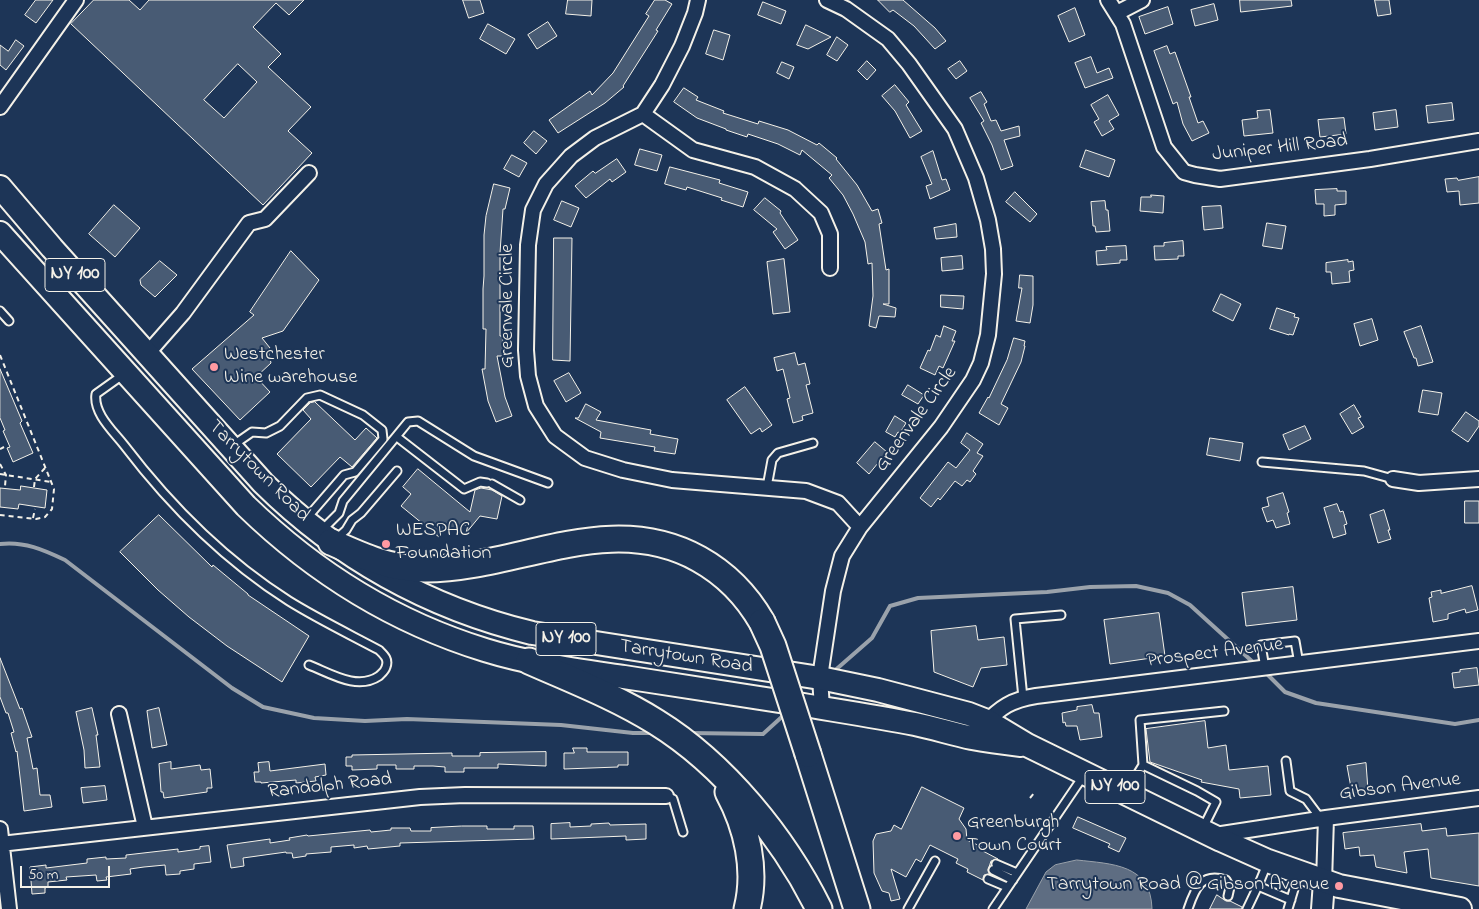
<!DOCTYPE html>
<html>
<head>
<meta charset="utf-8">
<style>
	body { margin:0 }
	#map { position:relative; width:1479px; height:909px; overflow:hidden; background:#1d3557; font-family:"Indie Flower",sans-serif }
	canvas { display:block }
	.scale { position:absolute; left:20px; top:866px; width:90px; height:22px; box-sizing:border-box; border:2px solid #f4f1e8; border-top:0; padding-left:6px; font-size:15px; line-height:18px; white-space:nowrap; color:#f4f1e8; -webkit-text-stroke:4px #1d3557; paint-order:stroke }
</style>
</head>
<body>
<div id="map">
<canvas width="1479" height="909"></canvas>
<div class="scale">50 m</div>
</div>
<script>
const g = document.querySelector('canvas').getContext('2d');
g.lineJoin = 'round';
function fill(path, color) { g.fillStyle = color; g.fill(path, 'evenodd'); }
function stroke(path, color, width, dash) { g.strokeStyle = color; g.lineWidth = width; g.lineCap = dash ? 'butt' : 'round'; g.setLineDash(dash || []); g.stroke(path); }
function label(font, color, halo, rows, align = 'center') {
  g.font = font + ' "Indie Flower",sans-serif'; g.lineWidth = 4; g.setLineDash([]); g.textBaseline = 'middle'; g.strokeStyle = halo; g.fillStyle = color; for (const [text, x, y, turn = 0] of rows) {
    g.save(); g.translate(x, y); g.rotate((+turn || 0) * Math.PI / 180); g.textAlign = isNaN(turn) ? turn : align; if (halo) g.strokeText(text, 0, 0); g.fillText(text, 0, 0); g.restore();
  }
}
const water = new Path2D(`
	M1077,860C1112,864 1151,864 1152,909H1026L1046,872L1055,865Z`);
const stream = new Path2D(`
	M0,544C24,541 44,550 65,560L232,688L263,707L314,718L365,721L407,719L561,725L633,733H654
	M832,673L872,638L890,606L918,598L1047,592L1090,587L1136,586L1168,593L1190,605L1255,664
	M1267,674L1285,692L1316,703L1455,724L1479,720
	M689,733L763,734L785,714`);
const building = new Path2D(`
	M36,0H53L36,23L25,15Z
	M94,0H129L140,10L149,0H304L289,15L276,3L253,27L281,54L268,67L311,107L288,131L312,153L263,205L71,24ZM238,64L257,82L224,118L204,100Z
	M463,0H480L484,13L469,18Z
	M568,0H592L591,16L566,14Z
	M655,0H665L672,4L656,30L658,31L623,86L624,87L605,103L558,133L549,120L590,91L592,95L613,73L649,16L646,14Z
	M878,0H903L935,28L946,41L935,49L914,26L893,10L890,12Z
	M1240,0H1291L1292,6L1241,12Z
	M1375,0H1389L1391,14L1378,16Z
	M763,2L786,11L781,24L758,15Z
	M1214,4L1218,20L1195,26L1191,10Z
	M1168,7L1173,24L1145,34L1139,17Z
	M1075,8L1085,35L1069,42L1058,16Z
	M548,22L557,36L537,49L528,35Z
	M488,24L515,39L506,54L480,39Z
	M806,25L831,37L808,49L797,45Z
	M714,30L730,35L723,60L706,54Z
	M837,37L848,45L837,61L827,55Z
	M16,40L24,46L6,70L0,65V45L8,51Z
	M1167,46L1170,54L1175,52L1191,97H1189L1198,123L1203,121L1209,133L1192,141L1183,124L1177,102L1173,104L1154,51Z
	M1091,57L1097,73L1109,68L1113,78L1085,88L1075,63Z
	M867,61L876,70L867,80L858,71Z
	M960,61L967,71L956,79L948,69Z
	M782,62L794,67L789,79L777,73Z
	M895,85L909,102L906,105L922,131L910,138L895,111L882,96Z
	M684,88L698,97L696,100L724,111L723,113L758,124L759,121L788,130L817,145L819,143L837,158L836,159L857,185L872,211L878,209L882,223L879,224L886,270L889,269V304H883L896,308L895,317L879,316L876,328L869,326L873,296L872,263L868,264L865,242L853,214L843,195L829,178L832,175L802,150L800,155L778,144L748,134L747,137L726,130V129L697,118L674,102Z
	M981,92L987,102L984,104L991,121L996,120L1001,131L1019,126L1020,136L1004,140L1013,166L1001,170L992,145L981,123L984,121L970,98Z
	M1108,95L1119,115L1109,121L1114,129L1102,136L1094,122L1099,119L1091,105Z
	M1452,103L1454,120L1428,123L1426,106Z
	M1270,110L1273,133L1244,136L1242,120L1258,118L1257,111Z
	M1396,110L1398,127L1375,130L1373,113Z
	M1344,118L1346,134L1320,137L1318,120Z
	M534,131L547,141L536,154L524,143Z
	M640,149L662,155L657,171L635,165Z
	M1086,150L1115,160L1109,177L1080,167Z
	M933,151L942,180L946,179L950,190L930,199L926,186L932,184L921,157Z
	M512,155L527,163L519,177L504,169Z
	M617,159L626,172L612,182L610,179L586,198L575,186L593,171L595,173Z
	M670,167L720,180L719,183L748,192L743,207L721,200L722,198L687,187L686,190L665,184Z
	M1479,177V203L1460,205L1459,191L1447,192L1445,179L1457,178L1458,180Z
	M494,184L510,188L505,209H503L500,253V336H503V356H497L505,397L512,416L496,422L488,401L482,369H485L486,329H483V289L484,276V235L486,216Z
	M1337,189V191H1346V204L1335,205V215L1324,216V204H1316L1315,190Z
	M1015,192L1037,214L1030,222L1006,202Z
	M1151,195L1164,196L1163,213L1140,211L1141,197H1151Z
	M765,198L781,211L780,213L798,240L785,249L773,232L777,229L754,210Z
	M562,201L579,208L571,227L554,220Z
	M1105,201L1106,210H1108L1110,231L1096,232L1095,226H1093L1091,202Z
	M114,205L140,228L115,257L89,234Z
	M1221,206L1223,228L1204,230L1202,207Z
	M1267,223L1286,226L1282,249L1263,246Z
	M956,224L957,237L936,239L934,228Z
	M554,238H572L570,361L553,360Z
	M1183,241L1184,256H1178V259L1155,260L1154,246H1164V243Z
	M1126,246L1127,260H1120V263L1097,265L1096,251L1107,250L1106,247Z
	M291,251L319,280L283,331L262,338L270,348L268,350L271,363L256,377L270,392L240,420L192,369L254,315L250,312Z
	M962,256L963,269L942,271L941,258Z
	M784,259L790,312L773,314L767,262Z
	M1348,260V262L1353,261L1354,270L1349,271L1350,282L1332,284L1331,272H1326V263Z
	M160,261L177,275L155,297L141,285L140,280Z
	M1020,275L1033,276V305L1030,323L1016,321L1022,288H1019Z
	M1221,294L1241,304L1233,321L1213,311Z
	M941,295L964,296L963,309L941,307Z
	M1277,308L1295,314L1294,317L1299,318L1293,335L1289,334V335L1270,329Z
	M1372,319L1378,340L1360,346L1354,324Z
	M944,326L956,331L952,341H955L943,368L939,366L935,375L920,368L928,350L930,351L936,335L940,337Z
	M1421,326L1433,362L1418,366L1416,358H1414L1404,332Z
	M1014,338L1025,341L1024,346H1025L1021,362L1001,404L1008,408L999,425L979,413L988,397L989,398L1007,360Z
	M795,353L798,365L805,363L810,384L806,385L813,413L802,416L803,420L793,423L787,399L790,398L783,369L777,371L774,358Z
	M0,369L22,421L20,423L33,453L13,462L7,448L10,447L3,431L5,430L0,418Z
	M569,373L581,393L566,402L554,381Z
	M908,385L924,395L918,404L902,395Z
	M745,387L772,425L762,432L760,428L751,434L727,400Z
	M1423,390L1442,393L1438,415L1419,412Z
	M315,402L355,440L366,428L377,438L352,467L340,457L311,487L277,454L311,419L303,410L310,403Z
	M586,404L601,412L596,420L651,430L650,434L678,439L675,454L654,451L655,447L600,438L601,432L575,418H578Z
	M1354,405L1361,417L1358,418L1364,427L1352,434L1340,414Z
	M1466,412L1479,421V426L1468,442L1452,431Z
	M895,416L906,423L900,433L898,432L895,437L886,432Z
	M1305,426L1311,439L1289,450L1283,435Z
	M967,433L983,444L977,453L983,456L973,471L976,474L970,482L967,480L962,486L955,481L940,500L938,498L931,507L920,498L948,462L956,468L970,450L961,443Z
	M1210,438L1243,443L1240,461L1207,455Z
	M875,442L887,452L869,474L857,463Z
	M418,469L470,512L475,490L481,488L492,490L502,496L497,519L480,516L466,533L468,525H463L457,532L448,525L439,537L401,506L411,494L403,487Z
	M21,486L47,490L45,508L19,504L18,509L0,507V488L20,490Z
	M1283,493L1289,512L1287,513L1290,524L1276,528L1273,520L1267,522L1262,508L1269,506L1267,498Z
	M1465,501H1479V523H1465Z
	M1337,504L1340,512L1343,511L1347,524L1344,525L1346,534L1333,538L1324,508Z
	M1384,510L1390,530H1388L1391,539L1378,543L1370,515Z
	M159,515L212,567L213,565L248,594V595L309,636L282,682L227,646L189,617L158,590L120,552Z
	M1472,586L1478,610L1466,613L1465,609L1448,614V619L1433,622L1429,598L1432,597L1431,592L1441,590V593Z
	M1293,587L1297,620L1246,626L1242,593Z
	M1159,613L1165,656L1110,664L1104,620Z
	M976,626L978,640L1004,637L1007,665L981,668L973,687L934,672L931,631Z
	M0,658L20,709L22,708L32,737L27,738L33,769L37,768L40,795H50L52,807L24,811L17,751L16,752L11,733L14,732L8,713H6L0,697Z
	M1477,668L1479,685L1454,688L1452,673L1460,672V670Z
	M1092,705L1094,713H1099L1102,737L1080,740L1077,726H1066L1065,722L1063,723L1062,713L1077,710V707Z
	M92,708L98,735H96L100,767L85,768L84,750L76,712Z
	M159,708L167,745L152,748L147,711Z
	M1205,721L1208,748L1226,745L1229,770L1268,766L1271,795L1240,798L1239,789L1201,782L1202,780L1150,762L1146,729Z
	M573,748H587V752H628V765H618V767L564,769V753H574Z
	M546,752V766L498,764V768H464V772H445V767L433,766H414V769H396V765H377V769L352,770V766H346V757H352V755L452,753V756H480V753Z
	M171,762V769L200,765L201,770L210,769L212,788H207V792L164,798L163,792H161L159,764Z
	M269,762L270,771L325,764L326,775L315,777L316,781L296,783V780L261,783V782H255L254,772H259L258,763Z
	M1366,763L1368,790L1352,793L1347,766Z
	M105,786L107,800L83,803L81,788Z
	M922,787L964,808L959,819L966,829L967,840L982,847L981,850L998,859L991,861L988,870L990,874L984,875L983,880L967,872L968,869L956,863L958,859L930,845L921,862L916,859L906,877L891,869L900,899L891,901L889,893L882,891L874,873L873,841L876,834L891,831L894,825L901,829Z
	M1078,817L1126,838L1119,852L1108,847L1110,844L1073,828Z
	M570,823V827L591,826V824L609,823L610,825L646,824V839L626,840V836L551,839V824Z
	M1421,824L1422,831L1446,828L1447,836L1479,833V886L1431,878L1428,849L1404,852L1407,873L1376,867L1374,855L1360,856L1359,847L1345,849L1343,833Z
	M462,826H487V829H514V826H533L534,839L400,843V846L368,849L367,846L354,848V845L331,847V852L306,854V856L293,858L292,853H286V852L243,858L244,866L231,868L227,845L270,839V843L290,840L289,838L307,835L308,836L370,830L371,832L391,830V828H410L411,831H431V828Z
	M209,846L211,862L194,864V869L180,871V874L166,875L165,865L144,867L130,869L131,874L106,877L107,880L97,881L96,875L66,877L67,880L48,882V887L45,888V893L32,894L30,867L46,865V868L87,863V859L106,857V859L126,858V855L178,849V852L200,849V847Z
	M1217,895L1226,901H1230L1242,907V909H1210Z`);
const path = new Path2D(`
	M0,355L54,489L52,509L45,517L36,519L0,515
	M0,449L4,447
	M0,464L6,475L5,486
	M0,474L51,482
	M34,487L35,479L45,468
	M33,518L35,509
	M1030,798L1035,792
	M981,848L996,850`);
const lane = new Path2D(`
	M0,311L9,321
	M124,374L96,394C93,413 113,431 124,445C169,504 226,561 289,601C318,619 349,634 379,650C384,655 389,659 386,667C385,671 382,673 379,676C357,691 330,673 309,665
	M397,437L464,489L480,482L487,483
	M232,446L252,432L266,433L280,426L307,398L320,395L363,415L382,430L383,439L355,472L344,475L306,519
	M1262,462L1364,471L1393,479
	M492,484L520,500
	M767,487L772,460L778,453L813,443
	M321,531L339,513L343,501L408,422L418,421L474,456L548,483
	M336,539L346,530L352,520L361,513L397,471
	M1265,668L1261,645L1295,641L1299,664
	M1023,698L1015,619L1061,615
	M1286,761L1290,791L1306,799L1321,819
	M1143,765L1140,720L1224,711
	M1127,791L1143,765L1197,791L1216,802L1203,828
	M666,796L673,799L683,832
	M996,864L1017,873
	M993,870L1013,880
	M988,879L1007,887
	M1258,886L1291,900
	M908,909L935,861
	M993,909L1084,775
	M1188,909C1195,888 1202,872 1226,880L1230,887L1228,896
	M1247,909L1258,886L1267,864
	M1288,909L1298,876`);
const street = new Path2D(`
	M698,0L695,13L682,46L662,85L643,114L595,138L571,156L546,184L533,210L528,245L526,350L528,376L536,406L555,436L585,458L623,470L672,480L806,491L838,503L860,527
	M1108,0L1123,24L1164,147L1184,172L1195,175L1220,179L1370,159L1479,141
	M1117,13L1142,0
	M0,107L76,0
	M643,114L693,150L755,167L795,189L821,213L830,234V268
	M147,354L183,313L249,223L265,219L309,173
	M1393,479L1419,483L1479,479
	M822,708L820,678L822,664L833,591L842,556L860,527L941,427L973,380L981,363L988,335L994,274L993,249L988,220L976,178L955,129L909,64L888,39L846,9L827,0
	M119,714L145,827
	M983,725C1001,707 1011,700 1036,696L1479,641
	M0,829L9,909
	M1215,835L1326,818L1479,798
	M0,844L420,797L465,795L666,796
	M1324,882L1326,818`);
const secondary = new Path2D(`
	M1322,909L1324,882`);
const primary = new Path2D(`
	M0,187L52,248L263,483C338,557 429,608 532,633L820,678L878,690L969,714L987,721L1027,745L1221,840L1268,861L1339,886L1460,909
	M0,233L246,506C314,572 394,622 485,650C530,664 577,670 624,677C680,686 736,694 792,703C833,710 874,716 915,724C934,728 953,734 972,738C988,741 1004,743 1021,745`);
const highway = new Path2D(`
	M331,542C362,556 390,569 425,569C519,569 608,509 699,559C726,574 747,596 762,622
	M529,661C572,680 616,697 656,722C724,764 784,838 819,909
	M808,754L857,909
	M728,792C747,827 757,870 747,909`);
const highwayBridge = new Path2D(`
	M762,622L773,646L808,754`);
const markers = [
	[214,367,5,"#ff9aa2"],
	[386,544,5,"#ff9aa2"],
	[957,836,5,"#ff9aa2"],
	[1339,886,5,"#ff9aa2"]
];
const shields = [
	[75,275,60],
	[566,639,60],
	[1115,787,60]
];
const shieldNames = [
	["NY 100",75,275],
	["NY 100",566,639],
	["NY 100",1115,787]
];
const streetNames = [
	["Juniper Hill Road",1280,149,-6],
	["Greenvale Circle",509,306,-90],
	["Greenvale Circle",917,420,-54],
	["Tarrytown Road",258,472,45],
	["Prospect Avenue",1215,654,-7],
	["Tarrytown Road",686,658,9],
	["Randolph Road",330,787,-6],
	["Gibson Avenue",1400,788,-7]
];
const poiNames = [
	["Westchester",224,356],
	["Wine warehouse",224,379],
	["WESPAC",396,532],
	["Foundation",396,555],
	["Greenburgh",967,824],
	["Town Court",967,847],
	["Tarrytown Road @ Gibson Avenue",1329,886,"right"]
];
fill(water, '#5e6d82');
stroke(water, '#9aa2ab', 1);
stroke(stream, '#9aa2ab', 4);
fill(building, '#485b74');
stroke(building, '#f4f1e8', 1);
stroke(lane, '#f4f1e8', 11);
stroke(street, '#f4f1e8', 18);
stroke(secondary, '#f4f1e8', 24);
stroke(primary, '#f4f1e8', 26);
stroke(highway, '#f4f1e8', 29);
stroke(path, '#f4f1e8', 2, [5, 4]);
stroke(lane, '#1d3557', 7);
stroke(street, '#1d3557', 14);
stroke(secondary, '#1d3557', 20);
stroke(primary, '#1d3557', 22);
stroke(highway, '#1d3557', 25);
stroke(highwayBridge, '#f4f1e8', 29, []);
stroke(highwayBridge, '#1d3557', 25);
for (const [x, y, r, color] of markers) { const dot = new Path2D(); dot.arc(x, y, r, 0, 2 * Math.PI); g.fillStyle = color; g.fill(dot); stroke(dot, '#1d3557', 2); }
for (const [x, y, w] of shields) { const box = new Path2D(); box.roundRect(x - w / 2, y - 16.5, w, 33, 4); g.fillStyle = '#1d3557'; g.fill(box); stroke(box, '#f4f1e8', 1); }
label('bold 19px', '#f4f1e8', null, shieldNames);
label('20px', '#f4f1e8', '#1d3557', streetNames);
label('20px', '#f4f1e8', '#1d3557', poiNames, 'left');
</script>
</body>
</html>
